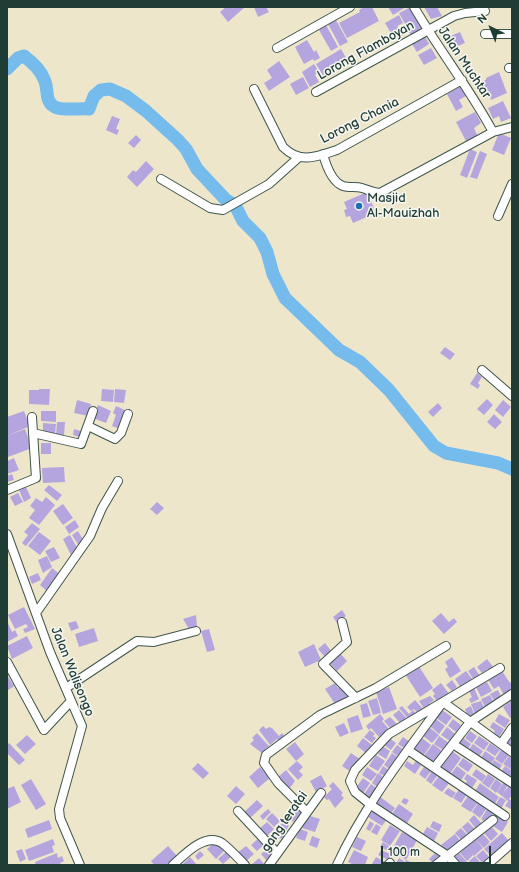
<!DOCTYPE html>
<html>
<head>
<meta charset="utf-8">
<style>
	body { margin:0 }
	#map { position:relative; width:519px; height:872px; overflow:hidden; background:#eee6cb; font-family:"Balsamiq Sans",sans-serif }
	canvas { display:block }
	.frame { position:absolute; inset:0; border:8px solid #1f3d34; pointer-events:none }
	.north { position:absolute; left:471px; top:8px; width:40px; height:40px; -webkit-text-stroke:3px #f6f6f2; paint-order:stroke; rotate:317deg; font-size:11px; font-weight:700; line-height:16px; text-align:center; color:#1f3d34 }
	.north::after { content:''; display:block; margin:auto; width:14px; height:18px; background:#1f3d34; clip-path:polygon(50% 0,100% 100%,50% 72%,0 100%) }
	.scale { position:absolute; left:381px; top:846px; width:110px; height:18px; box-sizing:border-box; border:2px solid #1f3d34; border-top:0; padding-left:5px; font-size:12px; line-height:14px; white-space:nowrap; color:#1f3d34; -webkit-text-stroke:3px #f6f6f2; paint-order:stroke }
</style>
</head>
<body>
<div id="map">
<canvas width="519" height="872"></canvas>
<div class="frame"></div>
<div class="north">N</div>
<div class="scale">100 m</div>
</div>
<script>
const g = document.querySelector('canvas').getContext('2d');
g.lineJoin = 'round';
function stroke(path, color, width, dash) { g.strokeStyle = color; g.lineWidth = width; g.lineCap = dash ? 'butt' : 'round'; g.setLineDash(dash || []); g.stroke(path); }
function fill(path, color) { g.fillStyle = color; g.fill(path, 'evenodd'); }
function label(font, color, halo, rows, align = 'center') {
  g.font = font + ' "Balsamiq Sans",sans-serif'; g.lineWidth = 3; g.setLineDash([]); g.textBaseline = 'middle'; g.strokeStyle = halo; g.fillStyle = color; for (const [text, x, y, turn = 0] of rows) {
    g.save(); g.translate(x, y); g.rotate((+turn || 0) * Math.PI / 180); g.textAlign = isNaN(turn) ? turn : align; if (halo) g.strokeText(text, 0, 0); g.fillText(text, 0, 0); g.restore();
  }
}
const river = new Path2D(`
	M7,69L18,58L24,56C32,62 40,69 44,79C49,88 44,102 55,107C62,111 79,108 89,109L94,96L101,90L110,89L126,96L146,111L178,140L186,149L197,169L226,200L235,205L243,221L260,238L267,252L273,274L285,298L339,350L360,362L389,390L434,446L446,453L498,463L512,469`);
const building = new Path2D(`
	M226,7L230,8L245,7L228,22L220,12Z
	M254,7H266L269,12L258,17Z
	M364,7H372L379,21L347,38L339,23L360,12L359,10Z
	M388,7H406L393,15Z
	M411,7L422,29L411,35L399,13Z
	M424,7H437L442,16L431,19Z
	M399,15L403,23L397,26L403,35L395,40L385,23Z
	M336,20L348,42L340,46L328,24Z
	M326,25L338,47L331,51L319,30Z
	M460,32L465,43L451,49L446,38Z
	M425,36L429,44L417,52L412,44Z
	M307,40L314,52L316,50L320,58L314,61L313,59L304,64L295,47Z
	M431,48L437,58L424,65L418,55Z
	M341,49L349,63L340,68L333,57L338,66L331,71L333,74L325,79L316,64Z
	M279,61L290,77L269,91L264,83L272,78L267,70Z
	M314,64L319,72L315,75L319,82L310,87L302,72Z
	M499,72L507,93L491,100L488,91L485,92L483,81L486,80V78Z
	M303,77L309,88L296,95L290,84Z
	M461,86L466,96L459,100L463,107L456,111L447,94Z
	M503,101L511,118L501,122L499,116L493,119L488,108Z
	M475,112L481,123L474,128L478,137L467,143L456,122Z
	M112,116L120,119L116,129L119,130L117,135L106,130Z
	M499,133L511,138L504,155L492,150Z
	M136,135L141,140L134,148L128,143Z
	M470,149L477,152L467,178L460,175Z
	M480,151L487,154L477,179L470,177Z
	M146,161L154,169L137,187L127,177L133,170L136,172Z
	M367,192L376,213L353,223L350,216L346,217L344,210L347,209L344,202Z
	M445,347L455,354L450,360L440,353Z
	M477,373L482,377L478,383L480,385L478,389L470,384Z
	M39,389H50L49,405L29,404V390H39Z
	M102,389L114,390L113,402L101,401Z
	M115,389L126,390L124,403L114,402Z
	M487,399L493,405L484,415L477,409Z
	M77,400L91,404L88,416L74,413Z
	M503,400L511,407L503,417L495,410Z
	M438,403L442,408L433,417L428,412Z
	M98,405L111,411L106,423L93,418Z
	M116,406L127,411L120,429L112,426L116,415L113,413Z
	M24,411L30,426L7,436V417Z
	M41,411H56V422L41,421Z
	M494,414L502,422L495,429L487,422Z
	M57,422H65L64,436H56Z
	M43,423L56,424L55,433H43Z
	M25,429L32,448L8,457L7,436Z
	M74,429L84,432L82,438L73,435Z
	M41,443H51V454H41Z
	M14,458L19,470L7,474V461Z
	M64,467L65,482L43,483L42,468Z
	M12,474L14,480L7,482V476Z
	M49,485L62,495L57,501L44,490Z
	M26,487L31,498L24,502L19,490Z
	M18,493L23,502L15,506L10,497Z
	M46,497L55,505L39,525L29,518L35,510L30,506L36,498L42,502Z
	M157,502L164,508L157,515L150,509Z
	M63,504L73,518L63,525L53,511Z
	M75,520L79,527L69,534L65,527Z
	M32,523L40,529L26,546L22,543L28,535L24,532Z
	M78,531L85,543L79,546L72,535Z
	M39,532L51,541L40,555L28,546Z
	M70,535L79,551L71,555L63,539Z
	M54,547L60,558L51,562L45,551Z
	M47,556L52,567L43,573L38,560Z
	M52,568L61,575L48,592L40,585Z
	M38,573L41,580L32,584L29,577Z
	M24,607L35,629L25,633L23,629L28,627L26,624L15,629L8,615Z
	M342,610L346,616L337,623L333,617Z
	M441,613L449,622L454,618L457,622L444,634L432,621Z
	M196,615L197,627L189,629L183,619Z
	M7,621L12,632L15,630L18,636L7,642Z
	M76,621L79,628L71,631L68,623Z
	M94,628L98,641L79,647L75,634Z
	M209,629L215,650L207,652L201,631Z
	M27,636L33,648L12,659L7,646Z
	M325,643L332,652L325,657L318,649Z
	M314,644L321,660L305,667L298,652Z
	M339,652L347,661L337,671L329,662Z
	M452,657L461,671L450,678L445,669L448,667L445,662Z
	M487,659L494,668L490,672L488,669L482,673L477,667Z
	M418,665L433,688L420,697L405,674Z
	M474,667L480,676L474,680L468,671Z
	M466,671L473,680L461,688L455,679Z
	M502,671L510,683L512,681V693L505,697L499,686L494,689L488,680Z
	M7,675L14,686L7,691Z
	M452,680L457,687L452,691L446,685Z
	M487,682L492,691L481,697L476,687Z
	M335,683L338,688L342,685L349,695L339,704L338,702L335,704L325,689Z
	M441,683L450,695L439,704L433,696L435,694L432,690Z
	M389,687L397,709L383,714L376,692Z
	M474,688L479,699L471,703L469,699L472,697L469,691Z
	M498,690L502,699L495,702L490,694Z
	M490,695L495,705L486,709L481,699Z
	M430,696L434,700L429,704L431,706L425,710L419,701Z
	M377,698L381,713L373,715L368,701Z
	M415,700L424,710L419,715L414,709L411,711L407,707Z
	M512,700V717L510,718L503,707Z
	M481,701L485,710L475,714L471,704Z
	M367,703L371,716L363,718L360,705Z
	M402,706L409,714L413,710L417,715L410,721L399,708Z
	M471,706L474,714L468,717L465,709Z
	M441,709L452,717L446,725L435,717Z
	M399,710L408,720L402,725L393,715Z
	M380,714L384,719L382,721L389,729L379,737L371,728L369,730L366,726Z
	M499,714L510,720L505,728L495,721Z
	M358,715L363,729L351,733L347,719Z
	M390,717L397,724L391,729L384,721Z
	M436,719L445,726L439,734L430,726Z
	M453,719L461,725L456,732L448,726Z
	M493,722L504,729L498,739L492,735L495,731L490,727Z
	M344,723L349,733L340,737L335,727Z
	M263,726L266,729L269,727L272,728L279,736L282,733L286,738L280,743L277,739L270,745L259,730Z
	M429,727L439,735L432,743L422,735Z
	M447,727L455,734L450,741L441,735Z
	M370,730L375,734L373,736L376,738L372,743L364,737Z
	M470,731L477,736L472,743L465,738Z
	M257,733L269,746L262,753L250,744L254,740L252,738Z
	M27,735L36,744L25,754L16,745Z
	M512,735V749L505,745Z
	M439,736L449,743L443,750L434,744Z
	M461,736L471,744L466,752L455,744Z
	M479,736L489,743L484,750L474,743Z
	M388,737L396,743L391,750L383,744Z
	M403,737L410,742L405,749L398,744Z
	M363,738L372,745L366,753L357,746Z
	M422,738L431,745L423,756L414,749Z
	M295,742L304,754L296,761L286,749Z
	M9,743L25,760L19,765L7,753V745Z
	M490,743L500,750L495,756L486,750Z
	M433,744L442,751L433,763L424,756Z
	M473,744L483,751L477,760L467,752Z
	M397,745L404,750L399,757L392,752Z
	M382,746L390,751L386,759L378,754Z
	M451,750L461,758L449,775L439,768Z
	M501,750L509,755L502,764L495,759Z
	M485,751L495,758L489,766L480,759Z
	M351,753L360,759L351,772L342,766Z
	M392,753L399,758L391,770L384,765Z
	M376,755L385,761L378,771L369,766Z
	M509,756L512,758V770L503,764Z
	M463,758L473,765L468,772L458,765Z
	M494,760L502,765L498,772L490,767Z
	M297,761L303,767L299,771L303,775L298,780L288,769Z
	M407,761L413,765L416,761L421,765L415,774L404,766Z
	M198,763L209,773L203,779L192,769Z
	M383,766L390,771L386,777L379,773Z
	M457,766L466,773L460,782L450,775Z
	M505,766L512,771V779L499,774Z
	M260,767L270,778L258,788L249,777Z
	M367,767L377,774L371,781L362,775Z
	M424,767L431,771L425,779L419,774Z
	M476,769L486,776L482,782L472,775Z
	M286,770L295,781L290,788L277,778Z
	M432,771L438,775L431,784L426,780Z
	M378,773L386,779L379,788L372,783Z
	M467,774L477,780L472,788L465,784L467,781L464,779Z
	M488,774L495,779L489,788L482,783Z
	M321,775L327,786L316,792L310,781Z
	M440,775L450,782L442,792L432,785Z
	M363,778L370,783L362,795L355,789Z
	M31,779L46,804L36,810L21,785Z
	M496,779L502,784L496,793L490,788Z
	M333,782L343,793L341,795L344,798L335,808L329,799L327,800L324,797L332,789L329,786Z
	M504,782L508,785L503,793L509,786L512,788V795L509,799L512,801L511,809L505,806L508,801L497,792Z
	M480,783L499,797L494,805L483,797L487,792L483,797L475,791Z
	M371,784L379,790L370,802L362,797Z
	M14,786L21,802L7,809V789Z
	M236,786L245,794L236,804L227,796Z
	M448,788L456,793L452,798L444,793Z
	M460,788L468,793L461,803L453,798Z
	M379,796L395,808L390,815L374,803Z
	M468,796L478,802L471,812L461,806Z
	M500,797L506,800L501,809L495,806Z
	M404,798L409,800L406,805L401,802Z
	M257,800L263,806L249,819L243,813Z
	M478,803L486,809L480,818L472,812Z
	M399,804L413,814L405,826L391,815Z
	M295,806L302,812L293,822L287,816Z
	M268,809L271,812L263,820L260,816Z
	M374,809L388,818L382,826L368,817Z
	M487,809L494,813L487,823L481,819Z
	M272,813L280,821L274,827L266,819Z
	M307,815L320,819L315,832L302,828Z
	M474,815L483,825L477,830L469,820Z
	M497,815L508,822L502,832L491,825Z
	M49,820L52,829L28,838L25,829Z
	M370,821L374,824L370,831L366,829Z
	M433,821L442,825L439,832L430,827Z
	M267,822L274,829L266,837L259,829Z
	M282,822L289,825L282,839L275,836Z
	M468,822L477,831L470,837L462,827Z
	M376,824L381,827L377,835L371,832Z
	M390,825L400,831L390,846L381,840Z
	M491,826L498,834L491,841L484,833Z
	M427,827L438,833L433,843L421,837Z
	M461,828L469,837L463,842L455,833Z
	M300,829L308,832L305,841L296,838Z
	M402,832L417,840L406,860L391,851Z
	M482,833L490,842L484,848L475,839Z
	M502,833L509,841L492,857L484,849Z
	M455,834L461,842L448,853L441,845Z
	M312,836L320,839L317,848L309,845Z
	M260,837L266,843L257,851L251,845Z
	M357,837L366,841L361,851L352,847Z
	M474,838L483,848L474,856L465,846Z
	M53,839L55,845L52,846L54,852L29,861L25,850Z
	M215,842L224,851L216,859L207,849Z
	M383,842L390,847L388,851L380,847Z
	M168,846L177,856L167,865H154L151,861Z
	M246,846L254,854L245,862L237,853Z
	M466,847L473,855L467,861L460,853Z
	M268,848L274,853L266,860L261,854Z
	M22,849L26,859L20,862L16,851Z
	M228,850L233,855L223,864L218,859Z
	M354,850L368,857L365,865H354L348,862Z
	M381,850L393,855L390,861L378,855Z
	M483,850L491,859L484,865L476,856Z
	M200,851L204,855L198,860L195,856Z
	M436,852L442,858L434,865L429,859Z
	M57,853L58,858L62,856L64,861L60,863L61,865H36L35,862Z
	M459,853L467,862L464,865H458L453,859Z
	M475,856L482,865H473L469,861Z
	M190,857L197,865H182Z
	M376,857L387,863L386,865L372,864Z
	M259,858L265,865H251Z
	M399,858L404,861L402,865H395Z
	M406,860L417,865H403Z`);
const minor = new Path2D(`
	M414,7C439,50 470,89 493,132
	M485,34H512
	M277,48L350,7
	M509,68H512
	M254,89L283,147C300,164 316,157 337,150L462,80
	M316,92L454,16L465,13L485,11
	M323,154C326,165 332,182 343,186C349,188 356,186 362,188C369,190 373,193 380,193L493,132L512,127
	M161,179L210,208L223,210L269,184L298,158
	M498,216L512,184
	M482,370L512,396
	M88,426L115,439L121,433L128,414
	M33,433L81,444L93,411
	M7,490L36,478L32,417
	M7,534L50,652L82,726L59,809L60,818L80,865
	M36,613L90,536L102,508L118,481
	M342,622L347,642L323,664L356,698
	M7,662L44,730L71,701
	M66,688L137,641L154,642L196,631
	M453,744L512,783
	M501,744L512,728
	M408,750L505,816
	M435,767L470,722L512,694
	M238,811L277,853
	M307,812L278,783L264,763L266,755L320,715L376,688L446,646
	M173,865C184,855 205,832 222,843C230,849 238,858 245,865
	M269,865L321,793
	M337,865C364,806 405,754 443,702L512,752
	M388,865L390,863
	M436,865L493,820
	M456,865L448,856L371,805L355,792L350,781L355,770L389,734L500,668
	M487,865L512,843`);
const markers = [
	[359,206,4,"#1f6fb2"]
];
const streetNames = [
	["Lorong Flamboyan",366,51,-29],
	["Jalan Muchtar",464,63,56],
	["Lorong Chania",360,121,-27],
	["Jalan Walisongo",72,672,68],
	["gang teratai",285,822,-55]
];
const poiNames = [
	["Masjid",367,199],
	["Al-Mauizhah",367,214]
];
stroke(river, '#75bced', 13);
fill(building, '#b5a5df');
stroke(minor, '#3e564b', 10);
stroke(minor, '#fff', 8);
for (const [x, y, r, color] of markers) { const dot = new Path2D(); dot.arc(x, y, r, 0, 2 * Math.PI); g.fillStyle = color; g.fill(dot); stroke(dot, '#f6f6f2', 1.5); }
label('13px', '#1f3d34', '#f6f6f2', streetNames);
label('13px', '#1f3d34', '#f6f6f2', poiNames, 'left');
</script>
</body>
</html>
